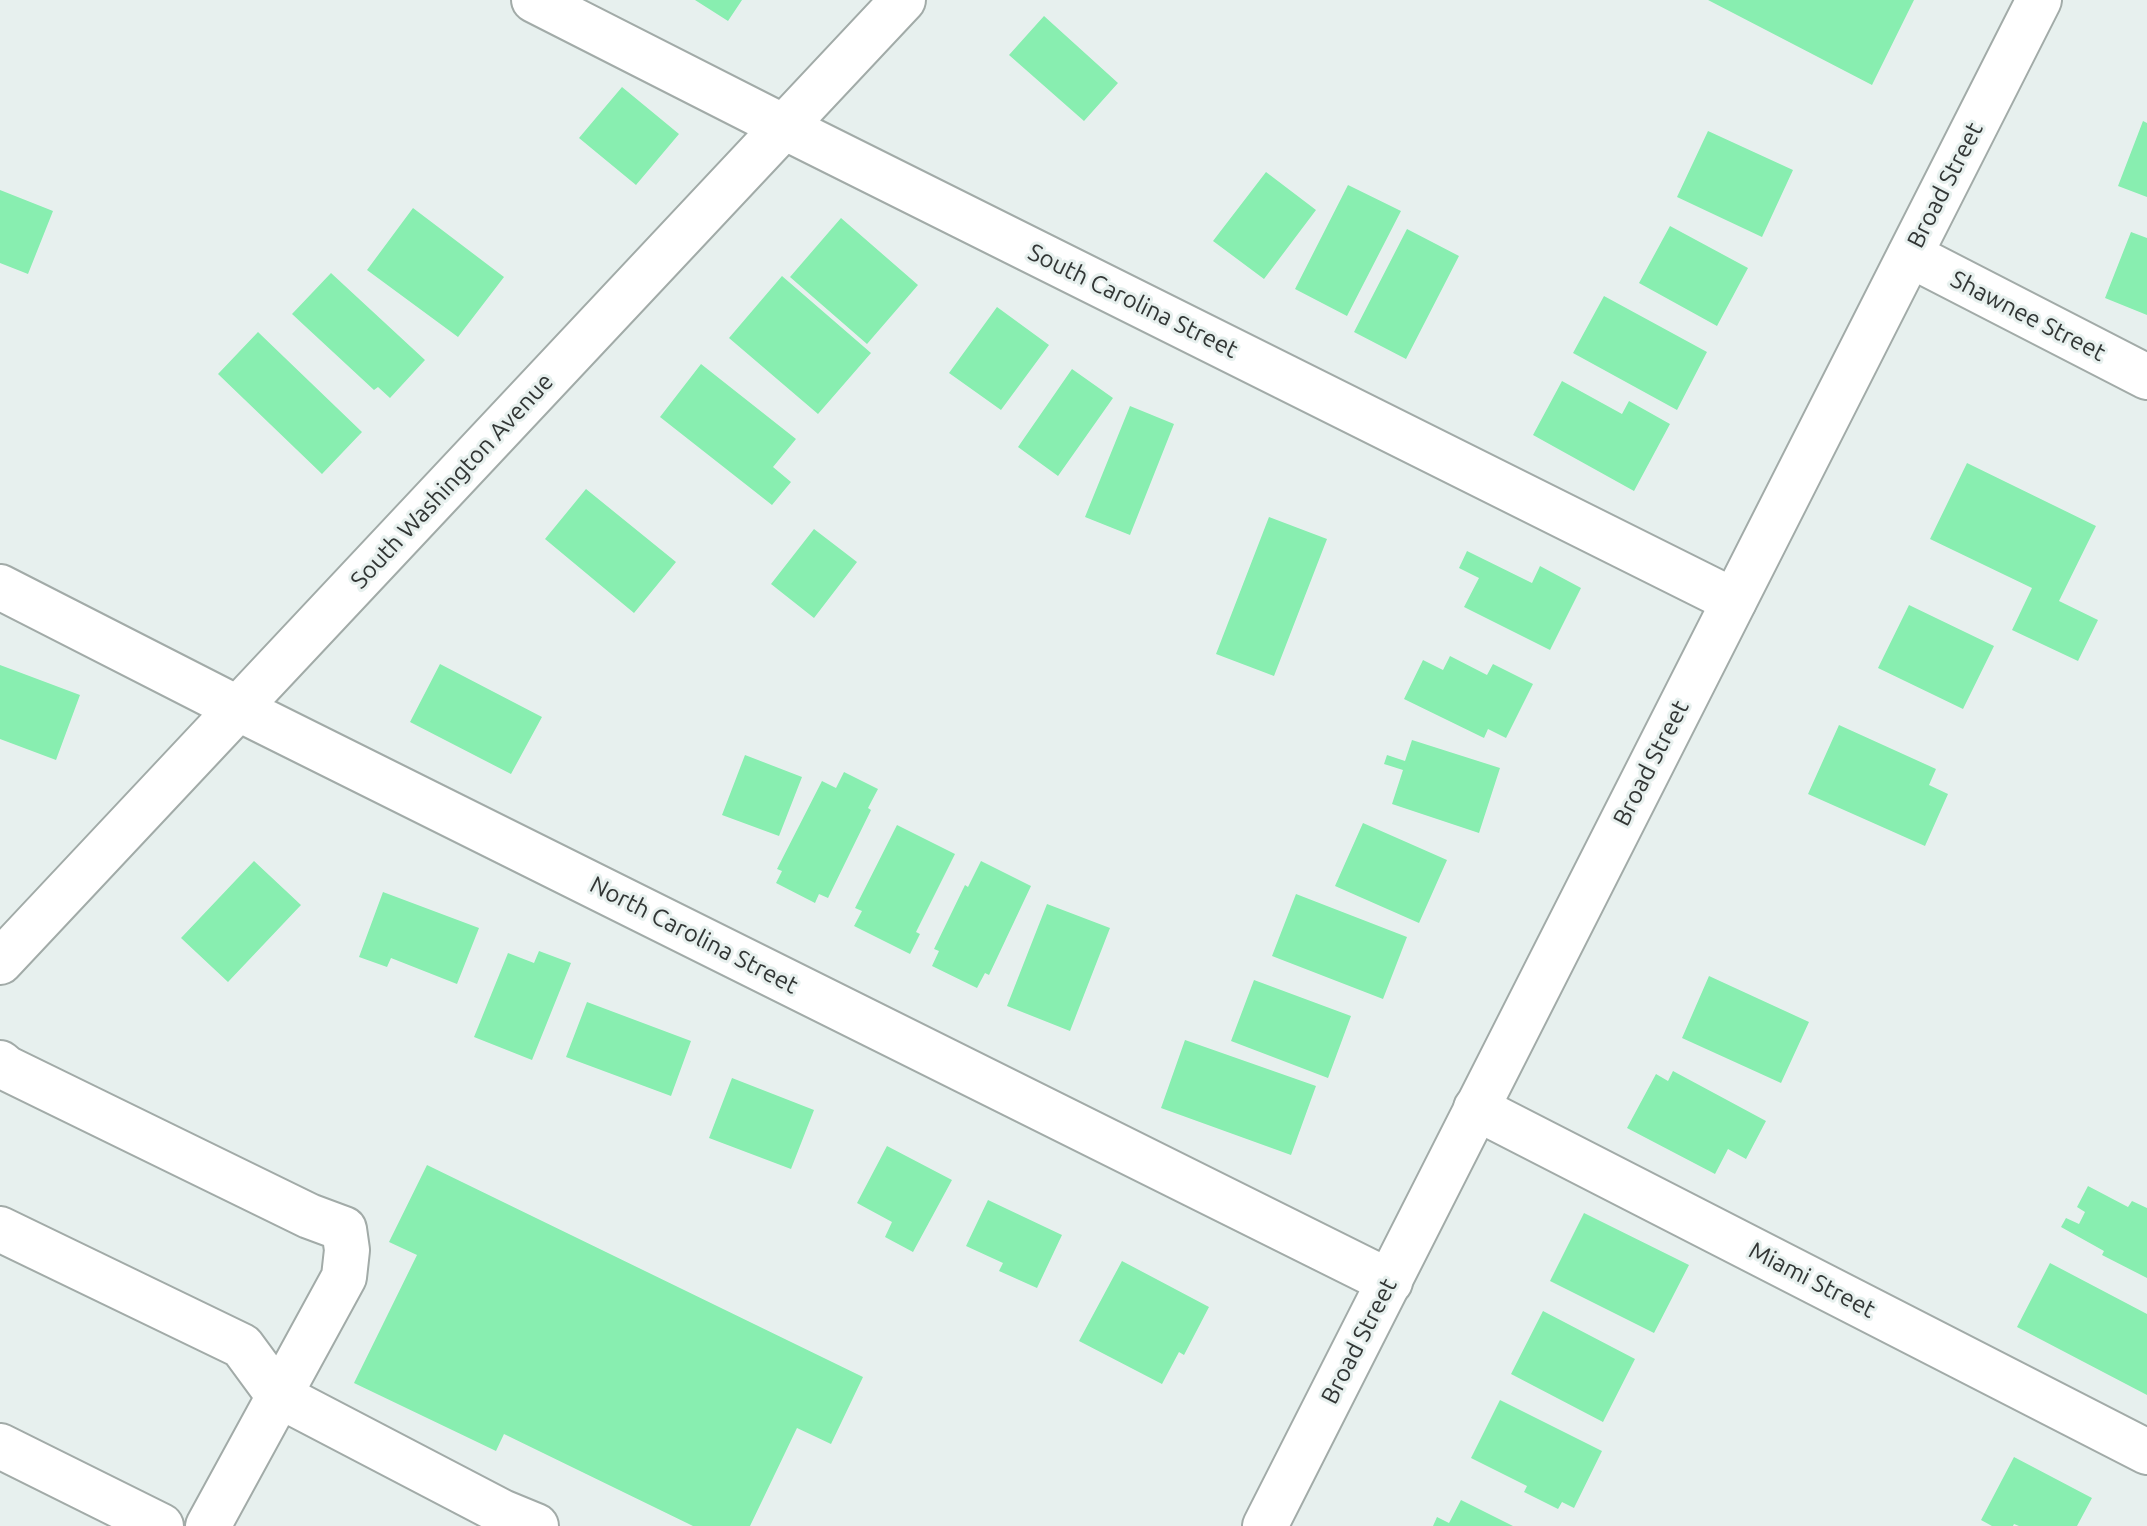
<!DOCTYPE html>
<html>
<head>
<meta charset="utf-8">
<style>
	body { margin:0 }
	canvas { display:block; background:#e7f0ee }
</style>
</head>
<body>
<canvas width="2147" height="1526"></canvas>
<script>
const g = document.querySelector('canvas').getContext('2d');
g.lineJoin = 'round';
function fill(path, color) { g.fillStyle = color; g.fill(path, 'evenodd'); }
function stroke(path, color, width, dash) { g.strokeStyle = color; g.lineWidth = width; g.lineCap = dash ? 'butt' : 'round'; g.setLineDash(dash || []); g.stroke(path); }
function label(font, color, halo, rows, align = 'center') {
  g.font = font + ' Ubuntu,sans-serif'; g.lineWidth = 6; g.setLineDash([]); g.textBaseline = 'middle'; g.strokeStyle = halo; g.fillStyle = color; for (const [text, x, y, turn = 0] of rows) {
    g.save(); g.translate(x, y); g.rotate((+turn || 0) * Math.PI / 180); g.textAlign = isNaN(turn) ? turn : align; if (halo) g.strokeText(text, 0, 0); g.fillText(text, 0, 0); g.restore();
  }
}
const building = new Path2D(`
	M695,0H742L728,21Z
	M1708,0H1914L1872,85Z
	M1044,16L1118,83L1084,121L1009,55Z
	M622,87L679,134L636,185L579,138Z
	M2143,121L2147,123V197L2118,186Z
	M1708,131L1793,170L1762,237L1677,197Z
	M1266,172L1316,210L1264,279L1213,241Z
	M1348,185L1401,211L1347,316L1295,289Z
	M0,190L53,211L28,274L0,263Z
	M413,208L504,277L458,337L367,270Z
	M841,218L918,285L867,344L790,277Z
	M1670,226L1748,268L1717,326L1639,283Z
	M1407,229L1459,256L1406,359L1354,332Z
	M2131,232L2147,238V315L2105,298Z
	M331,273L425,360L390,398L378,387L374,390L292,314Z
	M782,276L871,353L818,414L729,338Z
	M1604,296L1707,352L1677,410L1573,353Z
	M997,307L1049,345L1001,410L949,373Z
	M258,332L362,432L322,474L218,374Z
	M701,364L796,439L773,467L791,482L772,505L660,417Z
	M1072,369L1113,398L1058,476L1018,447Z
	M1562,381L1622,414L1629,401L1670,424L1634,491L1533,435Z
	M1130,406L1174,424L1130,535L1085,517Z
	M1967,463L2096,526L2059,601L2098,620L2078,661L2012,630L2032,588L1930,539Z
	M586,489L676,562L634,613L545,539Z
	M1269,517L1327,539L1274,676L1216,654Z
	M814,529L857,562L814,618L771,584Z
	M1467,551L1532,583L1540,566L1581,588L1550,650L1464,607L1479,578L1459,568Z
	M1909,605L1994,646L1963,709L1878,668Z
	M1450,656L1487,675L1493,664L1533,684L1506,738L1488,729L1484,738L1404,699L1423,660L1443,670Z
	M440,664L542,717L511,774L410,722Z
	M0,665L80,695L56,760L0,739Z
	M1839,725L1936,769L1929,785L1948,794L1925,846L1808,794Z
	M1412,740L1500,768L1479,833L1392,804L1403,770L1384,764L1387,755L1405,761Z
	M745,755L802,777L779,836L722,815Z
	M844,772L878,789L868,808L871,810L828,898L819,894L815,903L776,883L782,871L777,869L822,781L836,788Z
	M1363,823L1447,860L1419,923L1335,886Z
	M897,825L955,854L916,932L920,934L910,954L854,926L862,911L855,908Z
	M254,861L301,905L228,982L181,938Z
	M981,861L1031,886L989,975L985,973L977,988L932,966L939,951L934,949L965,885L968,887Z
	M383,892L479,928L457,984L391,958L387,967L359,957Z
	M1296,894L1407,937L1383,999L1272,956Z
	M1047,904L1110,928L1070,1031L1007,1006Z
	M539,951L571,963L532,1060L474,1037L508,953L534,963Z
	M1709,976L1809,1022L1781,1083L1682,1038Z
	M1254,980L1351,1016L1328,1078L1231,1041Z
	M587,1002L691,1041L671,1096L566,1057Z
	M1185,1040L1316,1086L1291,1155L1161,1108Z
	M1673,1071L1766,1121L1746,1159L1728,1149L1715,1174L1627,1128L1656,1074L1668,1081Z
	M732,1078L814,1110L791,1169L709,1138Z
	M887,1146L952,1180L913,1252L885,1237L892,1222L857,1203Z
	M427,1165L863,1377L831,1444L797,1428L750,1526H693L504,1434L496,1451L354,1383L417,1255L389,1242Z
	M2088,1186L2128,1207L2132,1201L2147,1208V1278L2102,1255L2104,1251L2061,1227L2066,1218L2079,1224L2085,1212L2077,1207Z
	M988,1200L1062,1235L1037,1288L999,1271L1003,1263L966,1246Z
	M1584,1213L1689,1265L1654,1333L1550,1281Z
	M1122,1261L1209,1307L1184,1355L1179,1352L1162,1384L1079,1341Z
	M2050,1263L2147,1314V1395L2017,1327Z
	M1543,1311L1635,1359L1603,1422L1511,1374Z
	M1500,1400L1602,1451L1574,1508L1562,1502L1558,1509L1524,1492L1527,1486L1471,1458Z
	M2014,1457L2092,1498L2077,1526H2019L2014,1524L2013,1526H1992L1981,1520Z
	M1461,1500L1513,1526H1433L1437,1517L1449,1523Z`);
const minor = new Path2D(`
	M534,0L784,127L1734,601
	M1910,255L2147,377
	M0,587L239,709L1390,1282
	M0,962L903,0
	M0,1063L6,1068L309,1216L344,1229L347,1250L344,1277L208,1526
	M1476,1108L2147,1452
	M0,1229L242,1346L278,1395L502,1512L536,1526
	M0,1446L161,1526`);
const major = new Path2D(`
	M1265,1526L2039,0`);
const streetNames = [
	["Broad Street",1945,185,-63],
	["South Carolina Street",1133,301,26],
	["Shawnee Street",2028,316,27],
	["South Washington Avenue",452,481,-47],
	["Broad Street",1651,763,-63],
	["North Carolina Street",694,935,27],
	["Miami Street",1812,1280,27],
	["Broad Street",1359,1341,-63]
];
fill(building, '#88eeb0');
stroke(minor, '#a2aba8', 48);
stroke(major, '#a2aba8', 48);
stroke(minor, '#fff', 44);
stroke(major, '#fff', 44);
label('24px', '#323635', '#e7f0ee', streetNames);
</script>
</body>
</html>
